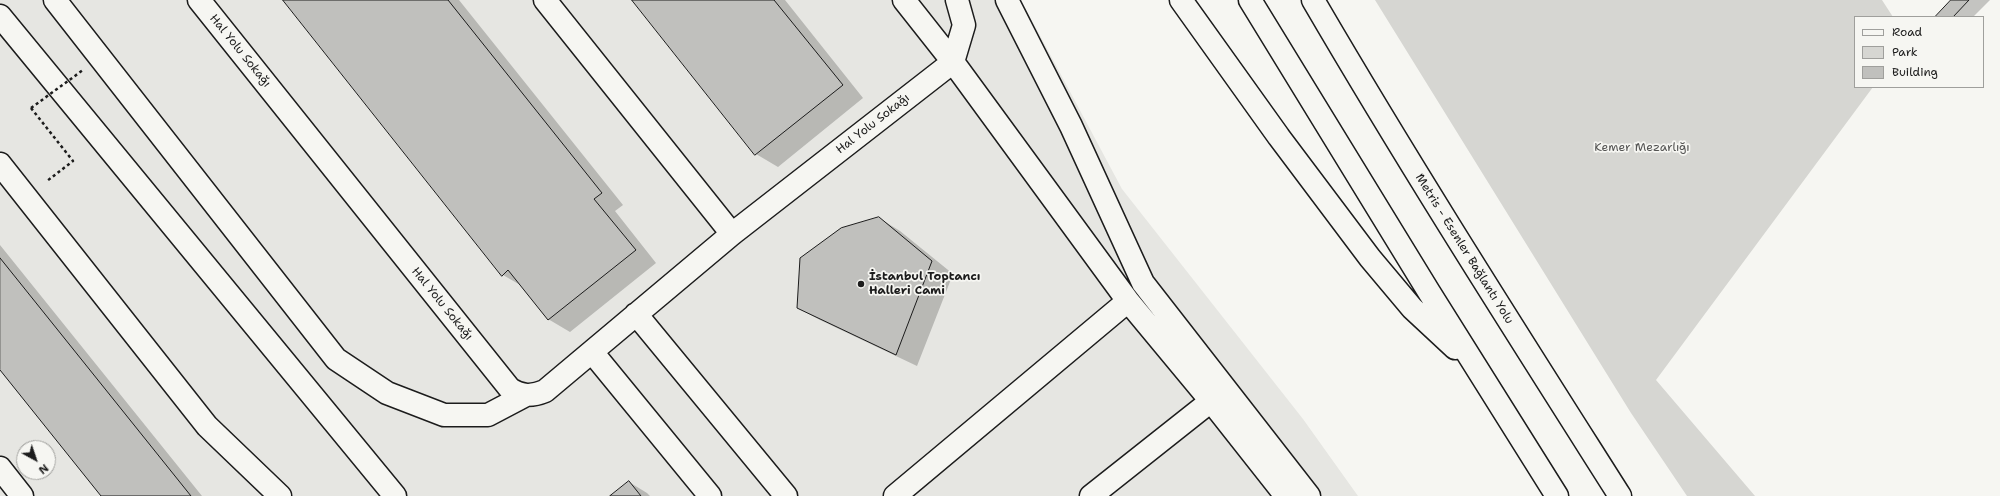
<!DOCTYPE html>
<html>
<head>
<meta charset="utf-8">
<style>
	body { margin:0 }
	#map { position:relative; width:2000px; height:496px; overflow:hidden; background:#f6f6f2; font-family:"Shantell Sans",sans-serif }
	canvas { display:block }
	.legend { position:absolute; left:1854px; top:16px; width:130px; height:72px; box-sizing:border-box; background:#f6f6f2; border:1px solid #9f9f9c; margin:0; padding:5px 7px; list-style:none; font-size:12px; color:#1c1c1c }
	.legend li { display:flex; align-items:center; gap:8px; height:20px }
	.legend b { width:20px; border:1px solid #9f9f9c }
	.north { position:absolute; left:16px; top:440px; width:40px; height:40px; box-sizing:border-box; background:#f6f6f2; border:1px solid #9f9f9c; border-radius:50%; rotate:140deg; font-size:11px; font-weight:700; line-height:16px; text-align:center; color:#1c1c1c }
	.north::after { content:''; display:block; margin:auto; width:14px; height:18px; background:#1c1c1c; clip-path:polygon(50% 0,100% 100%,50% 72%,0 100%) }
</style>
</head>
<body>
<div id="map">
<canvas width="2000" height="496"></canvas>
<ul class="legend">
<li><b style="height:5px;background:#f6f6f2"></b>Road</li>
<li><b style="height:11px;background:#d6d6d2"></b>Park</li>
<li><b style="height:11px;background:#c0c0bd"></b>Building</li>
</ul>
<div class="north">N</div>
</div>
<script>
const g = document.querySelector('canvas').getContext('2d');
g.lineJoin = 'round';
function fill(path, color) { g.fillStyle = color; g.fill(path, 'evenodd'); }
function stroke(path, color, width, dash) { g.strokeStyle = color; g.lineWidth = width; g.lineCap = dash ? 'butt' : 'round'; g.setLineDash(dash || []); g.stroke(path); }
function label(font, color, halo, rows, align = 'center') {
  g.font = font + ' "Shantell Sans",sans-serif'; g.lineWidth = 3.5; g.setLineDash([]); g.textBaseline = 'middle'; g.strokeStyle = halo; g.fillStyle = color; for (const [text, x, y, turn = 0] of rows) {
    g.save(); g.translate(x, y); g.rotate((+turn || 0) * Math.PI / 180); g.textAlign = isNaN(turn) ? turn : align; if (halo) g.strokeText(text, 0, 0); g.fillText(text, 0, 0); g.restore();
  }
}
const built = new Path2D(`
	M0,0H1021L1122,189L1303,419L1358,496H0ZM24,448H48V472H24Z`);
const green = new Path2D(`
	M1375,0H1882L1893,17H1855V87H1873L1656,380L1755,496H1687L1631,413Z`);
const shadow = new Path2D(`
	M284,0H459L623,205L615,211L656,263L570,332L548,319L522,286L503,275Z
	M633,0H785L863,98L778,167L756,154Z
	M1953,0H1990L1973,17H1936Z
	M879,218L900,231L953,274L917,366L820,320L798,308Z
	M0,245L202,496H102L0,368Z
	M629,482L647,493L650,496H612Z`);
const building = new Path2D(`
	M283,0H448L602,193L594,199L636,250L548,320L508,270L502,276Z
	M632,0H774L843,85L755,155Z
	M1951,0H1969L1953,17H1935Z
	M879,217L932,261L896,355L797,308L800,258L841,228Z
	M0,258L191,496H101L0,370Z
	M629,481L641,496H610Z`);
const path = new Path2D(`
	M31,108L73,161L47,181`);
const minor = new Path2D(`
	M55,0L336,359L387,393L444,415H488L526,395
	M199,0L510,389C522,397 533,396 545,391L732,234L953,62
	M545,0L732,234
	M904,0L953,62L1128,301L1211,401L1286,496
	M1007,0L1071,126L1143,283L1309,496
	M0,16L395,496
	M953,62L964,25L957,0
	M0,164L207,426L280,496
	M636,314L786,496
	M592,352L710,496
	M0,468L22,496
	M895,496L1128,301
	M1091,496L1211,401`);
const highway = new Path2D(`
	M1181,0L1279,137L1370,258L1412,308L1455,348
	M1250,0L1429,292L1557,496
	M1313,0C1411,168 1516,332 1620,496`);
const pathBridge = new Path2D(`
	M31,108L83,70`);
const markers = [
	[861,284,4,"#1c1c1c"]
];
const streetNames = [
	["Hal Yolu Sokağı",240,51,51],
	["Hal Yolu Sokağı",873,124,-38],
	["Metris - Esenler Bağlantı Yolu",1464,249,58],
	["Hal Yolu Sokağı",442,304,51]
];
const parkNames = [
	["Kemer Mezarlığı",1642,148]
];
const poiNames = [
	["İstanbul Toptancı",869,277],
	["Halleri Cami",869,291]
];
fill(built, '#e6e6e2');
fill(green, '#d6d6d2');
fill(shadow, '#0003');
fill(building, '#c0c0bd');
stroke(building, '#1c1c1c', 1);
stroke(minor, '#1c1c1c', 25);
stroke(highway, '#1c1c1c', 25);
stroke(path, '#1c1c1c', 2.5, [3, 3]);
stroke(minor, '#f6f6f2', 22);
stroke(highway, '#f6f6f2', 22);
stroke(pathBridge, '#1c1c1c', 2.5, [3, 3]);
for (const [x, y, r, color] of markers) { const dot = new Path2D(); dot.arc(x, y, r, 0, 2 * Math.PI); g.fillStyle = color; g.fill(dot); stroke(dot, '#f6f6f2', 1.5); }
label('12px', '#1c1c1c', '#f6f6f2', streetNames);
label('12px', '#545453', '#f6f6f2', parkNames);
label('bold 12px', '#1c1c1c', '#f6f6f2', poiNames, 'left');
</script>
</body>
</html>
